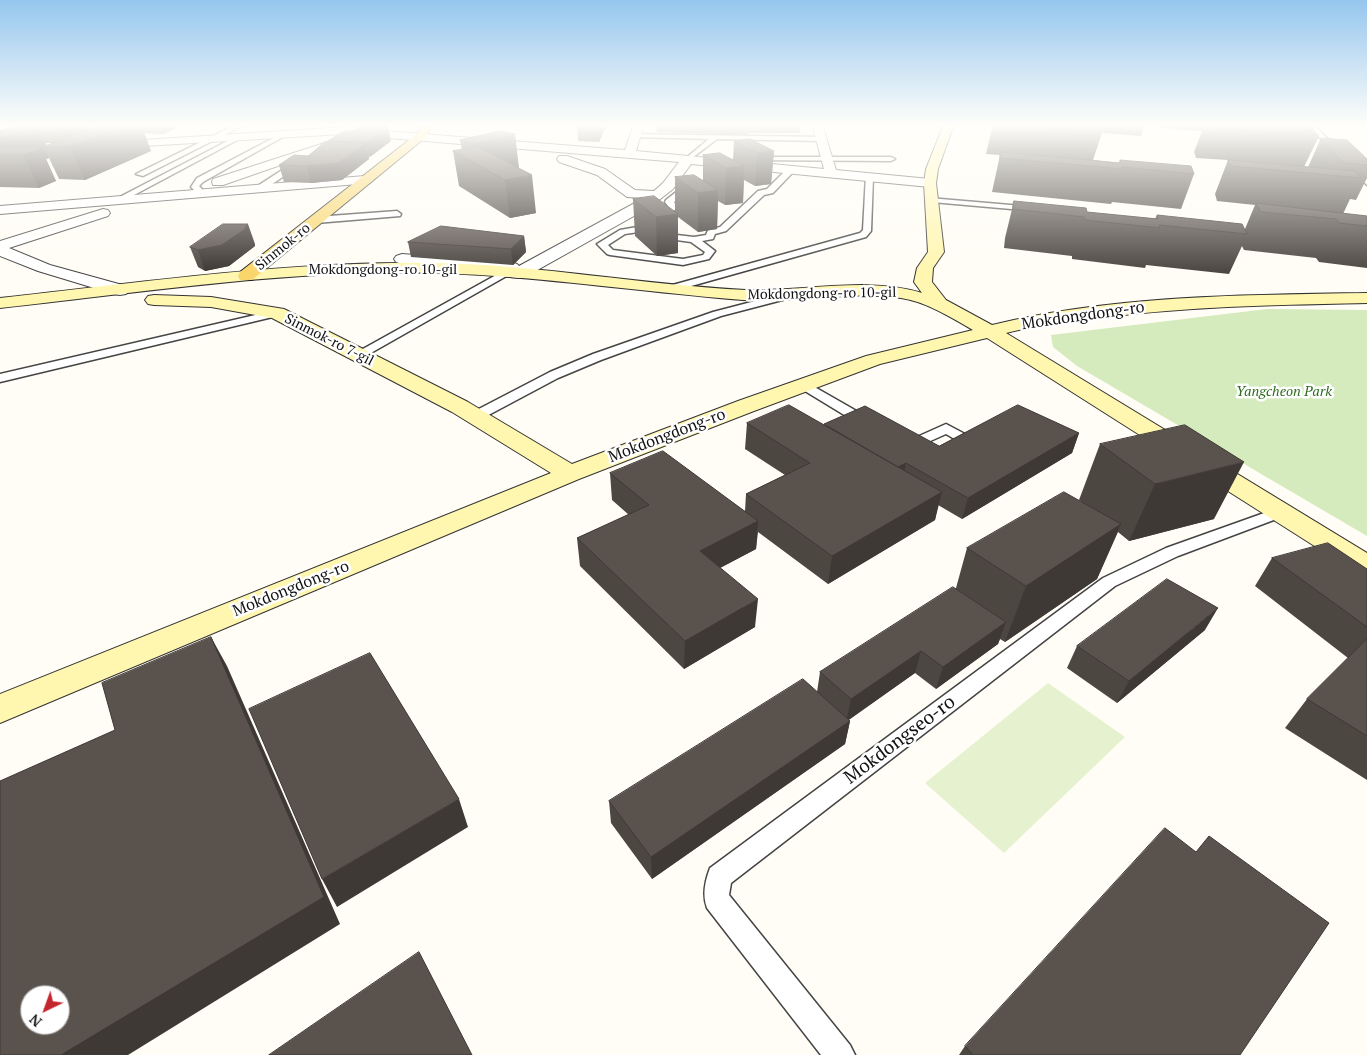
<!DOCTYPE html>
<html>
<head>
<meta charset="utf-8">
<style>
	body { margin:0 }
	#map { position:relative; width:1367px; height:1055px; overflow:hidden; background:#fffdf5; font-family:"PT Serif",serif }
	canvas { display:block }
	.north { position:absolute; left:20px; top:985px; width:50px; height:50px; box-sizing:border-box; background:#fff; border:1px solid #a0a0a0; border-radius:50%; rotate:222deg; font-size:14px; font-weight:700; line-height:20px; text-align:center; color:#111 }
	.north::after { content:''; display:block; margin:auto; width:18px; height:22px; background:#c4262e; clip-path:polygon(50% 0,100% 100%,50% 72%,0 100%) }
</style>
</head>
<body>
<div id="map">
<canvas width="1367" height="1055"></canvas>
<div class="north">N</div>
</div>
<script>
const g = document.querySelector('canvas').getContext('2d');
g.lineJoin = 'round';
function fill(path, color) { g.fillStyle = color; g.fill(path, 'evenodd'); }
function stroke(path, color, width, dash) { g.strokeStyle = color; g.lineWidth = width; g.lineCap = dash ? 'butt' : 'round'; g.setLineDash(dash || []); g.stroke(path); }
function label(font, color, halo, rows, align = 'center') {
  g.font = font + ' "PT Serif",serif'; g.lineWidth = 5; g.setLineDash([]); g.textBaseline = 'middle'; g.strokeStyle = halo; g.fillStyle = color; for (const [text, x, y, turn = 0] of rows) {
    g.save(); g.translate(x, y); g.rotate((+turn || 0) * Math.PI / 180); g.textAlign = isNaN(turn) ? turn : align; if (halo) g.strokeText(text, 0, 0); g.fillText(text, 0, 0); g.restore();
  }
}
const green = new Path2D(`
	M1267,309L1367,310V536L1077,366L1053,347L1051,335Z`);
const pitch = new Path2D(`
	M1048,683L1125,737L1004,853L925,783Z`);
const lane = new Path2D(`
	M237,124H246L143,176L136,174Z
	M1306,124H1313L1367,179V185Z
	M283,133L288,134L203,182L199,186L202,189L201,191H195L191,187L197,178Z
	M635,134L821,137L824,139L821,141L717,139L688,161L684,159L686,158L709,139L633,137L632,136Z
	M239,135L242,137L241,138L119,203L112,201Z
	M750,157H891L895,159L891,161L748,160V158Z
	M296,161L303,163L262,191H256V187Z
	M789,167L796,169L773,193L764,195L726,231L715,234L713,239L702,241L715,251L709,259L683,265L610,255L607,254L597,244L620,230L654,224L668,234L694,237L706,235L708,230L720,227L758,191L767,189ZM652,230L662,238L691,242L705,252L703,255L683,259L613,250L608,245L625,234Z
	M866,175L873,177L871,231L866,237L677,290H669L668,288L669,286L860,233L863,230Z
	M680,189L687,191L674,202L677,207L676,209L655,223H649V219L668,206L665,202L666,200Z
	M929,198L1034,207L1038,209L1034,211L932,202L928,200Z
	M397,211L401,214L400,216L316,223L312,220L316,217Z
	M507,269L512,272L510,274L362,358H354L352,355Z
	M786,293L791,296L790,298L721,316L601,360L558,378L481,419L476,420L469,416L471,413L550,372L593,354L713,312Z
	M277,310L282,313L281,315L0,382V374Z
	M804,381L874,421L876,424L869,428L864,427L800,388L798,385L800,382Z
	M946,424L980,442L982,445L980,448H970L946,434L908,451L903,450L898,445L900,442L908,441Z
	M1281,507L1287,509L1289,512L1287,515L1178,556L1115,586L731,883L729,895L850,1045L855,1055H821L707,908C702,895 705,881 710,868L1103,578L1166,548Z`);
const street = new Path2D(`
	M343,124L368,126L372,127V130L625,150L634,124H644L636,151L824,169L812,124H822L836,170L930,179L936,183L930,187L691,164L673,189L650,207L525,277L519,278L501,276L499,271L402,264L396,262L394,259L396,256L402,254L511,262L517,264L519,266L644,198L627,197L597,175L559,162L557,159L559,156H567L605,169L635,190L654,191L663,183L679,162L364,136L359,133L111,148L105,145L111,142L347,127Z
	M343,137L349,140L347,142L223,185H213L212,182L213,179Z
	M365,176L371,180L370,183L0,214V206Z
	M103,209L108,210L110,213L108,216L9,248L50,265L126,286L129,290L126,294L120,295L114,294L38,271L0,256V241Z`);
const secondary = new Path2D(`
	M944,124H954L938,169L936,183L944,252L933,268L932,282L946,300L992,325C1115,295 1242,295 1367,293V303C1278,305 1189,306 1100,318C1068,322 1037,325 1006,333L1367,553V576L1357,573L987,338L880,364L754,411L579,479L0,723V694L551,473L452,412L272,318L211,307L154,305L148,304L145,300L148,296L154,295L211,297L284,309L468,402L572,464L738,401L866,356L973,330C950,317 927,302 901,298C849,290 796,304 743,300C641,292 540,276 438,273C292,269 145,292 0,308V298C145,282 290,261 436,263C540,265 643,285 746,290C803,292 868,276 922,293L914,282L917,268L928,252L924,183L926,169Z`);
const primary = new Path2D(`
	M421,124H431L427,136L252,280H240L238,276L240,272L418,133Z`);
const wall = new Path2D(`
	M36,124H88L90,129L96,127L95,124H175L176,128L164,134L144,133L151,151L85,180L59,179L49,158L46,159L56,181L39,188L0,187V131L37,126ZM46,143H53L47,146Z
	M577,124H607L599,142L578,141Z
	M656,124H801L800,133H748V135L657,132Z
	M993,124H1145L1141,136L1102,133L1093,160L1119,163L1120,160L1194,174L1181,209L1112,202L1111,204L992,192L1000,155L986,154Z
	M1159,124H1316L1313,131L1319,136L1304,167H1308L1321,138L1367,159V178L1356,200L1350,199L1343,214L1367,216V268L1319,262L1316,258L1244,250L1242,246L1229,274L1146,265L1145,268L1072,259V256L1004,248L1005,238L1014,201L1087,212L1155,219L1157,215L1245,229L1255,205L1217,201L1215,194L1228,160L1196,158L1194,152L1202,131L1160,128Z
	M501,131L519,168H518L536,213L510,218L459,186L453,151L462,150L460,140Z
	M328,141H391L369,157V159L342,180L311,183L284,182L279,165L308,156L329,142Z
	M734,141L774,151L771,184L755,186L744,180L743,203L725,205L718,201L717,229L698,232L678,217V253L657,256L635,236L633,199L675,212V177L703,180V155L733,160Z
	M524,236L526,252L513,265L411,257L408,242Z
	M254,244L255,246L229,266L205,271L198,267L190,247L255,244Z
	M747,423L824,425L939,446L1079,433L1072,453L962,519L938,505L935,520L828,584L758,532L756,549L720,568L755,627L684,669L580,566L577,538L629,515L612,500L610,473L745,511L746,494L785,475L745,449Z
	M1100,444L1214,519L1129,541L1118,532L1097,579L1005,642L1000,639L998,644L936,689L915,673L848,720L850,721L845,744L652,879L611,823L609,801L817,692L820,672L956,588L967,548L1082,502L1079,500Z
	M1272,558L1367,569V780L1285,728L1307,699L1348,658L1255,586Z
	M1205,630L1117,703L1067,668L1077,646Z
	M965,1046L1240,1055H959Z`);
const shadedWall = new Path2D(`
	M60,124H88L91,134L69,143Z
	M129,124H141L151,151L85,180L70,147Z
	M161,124H175L176,128L164,134Z
	M597,124H607L599,142Z
	M38,126L47,147H43L49,158L46,159L56,181L39,188L23,155L0,154V139Z
	M388,126L391,141L370,157L366,142Z
	M515,134L519,168L494,174L477,165L474,144Z
	M366,143L369,159L342,180L311,183L306,166Z
	M774,151L771,184L755,186L757,153Z
	M744,166L743,203L725,205L726,168Z
	M532,175L536,213L510,218L505,180Z
	M718,190L717,229L698,232V193Z
	M678,214V253L657,256L656,217Z
	M248,224L255,244V246L229,266L205,271L198,250Z
	M524,236L526,252L513,265L511,249Z
	M1079,433L1072,453L962,519L968,498Z
	M1244,462L1214,519L1129,541L1155,484Z
	M906,463L902,483L898,467Z
	M942,492L935,520L828,584L832,556Z
	M758,521L756,549L699,579L700,551Z
	M1121,524L1097,579L1005,642L1026,586Z
	M758,599L755,627L684,669L685,641Z
	M1218,608L1205,630L1117,703L1129,681Z
	M1006,622L998,644L936,689L943,667Z
	M211,637L227,666L340,924L128,1055H61Z
	M921,651L915,673L846,722L851,699Z
	M850,721L845,744L652,879L651,857Z
	M459,799L468,827L337,907L322,879Z`);
const building = new Path2D(`
	M103,124H129L70,147H43Z
	M1009,124H1067L1102,127V132Z
	M1207,124H1235L1314,131L1319,136L1208,127Z
	M362,125L388,126L366,142L328,141L344,131H353Z
	M17,126H38L0,139V131Z
	M501,131L515,134L474,144L460,140Z
	M1321,138L1347,140L1367,159V165L1344,163Z
	M750,139L774,151L757,153L734,141Z
	M325,142L366,143L338,163L306,166L279,165L294,155L308,156Z
	M0,147L41,148L23,155L0,154Z
	M478,147L532,175L505,180L453,151Z
	M1001,152L1120,163V160L1191,166L1194,174L1122,167V169L1000,158Z
	M720,153L744,166L726,168L703,155Z
	M1228,160L1355,171L1361,178L1231,166Z
	M694,175L718,190L698,193L675,177Z
	M654,196L678,214L656,217L633,199Z
	M1014,201L1086,208L1087,212L1158,219L1157,215L1242,224L1247,234L1159,225L1160,228L1085,220L1084,217L1013,209Z
	M1256,203L1367,216V226L1339,223L1336,219L1261,212Z
	M223,224H248L245,227H248L222,245L198,250L190,247Z
	M441,226L524,236L511,249L408,242Z
	M789,405L942,492L832,556L746,494L810,463L747,423Z
	M1018,405L1079,433L968,498L906,463L898,467L824,424L865,406L939,446Z
	M1185,425L1244,462L1155,484L1100,444Z
	M663,451L758,521L700,551L758,599L685,641L577,538L649,505L610,473Z
	M1064,492L1121,524L1026,586L967,548Z
	M1328,543L1367,569V627L1272,558Z
	M1167,579L1218,608L1129,681L1077,646Z
	M953,587L1006,622L943,667L921,651L851,699L820,672Z
	M211,637L324,897L61,1055H0V781L115,730L102,683ZM30,995H60V1025H30Z
	M1367,639V736L1307,699Z
	M370,653L459,799L322,879L249,709Z
	M803,679L850,721L651,857L609,801Z
	M1165,828L1196,852L1209,836L1329,923L1240,1055H973L965,1046Z
	M419,952L472,1055H269Z`);
const farStreetnames = [
	["Sinmok-ro",283,247,-39],
	["Mokdongdong-ro 10-gil",383,270],
	["Mokdongdong-ro 10-gil",822,294,-1],
	["Sinmok-ro 7-gil",329,340,27]
];
const farParknames = [
	["Yangcheon Park",1284,392]
];
const streetNames = [
	["Mokdongdong-ro",1083,316,-8],
	["Mokdongdong-ro",667,436,-21],
	["Mokdongdong-ro",291,589,-22]
];
const nearStreetnames = [
	["Mokdongseo-ro",900,740,-37]
];
fill(green, '#d5ebbd');
fill(pitch, '#e6f2cf');
stroke(lane, '#444', 3);
stroke(street, '#444', 2);
stroke(secondary, '#333', 2);
stroke(primary, '#222', 2);
fill(lane, '#fff');
fill(street, '#fff');
fill(secondary, '#fff6b0');
fill(primary, '#f9d66b');
fill(wall, '#4d4742');
fill(shadedWall, '#3f3936');
fill(building, '#5a524d');
stroke(building, '#3f3936', 1);
const sky = g.createLinearGradient(0, 0, 0, 272);
sky.addColorStop(0, '#95c6ee');
sky.addColorStop(0.46, '#fffefa');
sky.addColorStop(1, '#fffefa00');
g.fillStyle = sky;
g.fillRect(0, 0, 1367, 272);
label('14px', '#111', '#fff', farStreetnames);
label('italic 14px', '#2f6b1f', '#fff', farParknames);
label('16px', '#111', '#fff', streetNames);
label('19px', '#111', '#fff', nearStreetnames);
</script>
</body>
</html>
